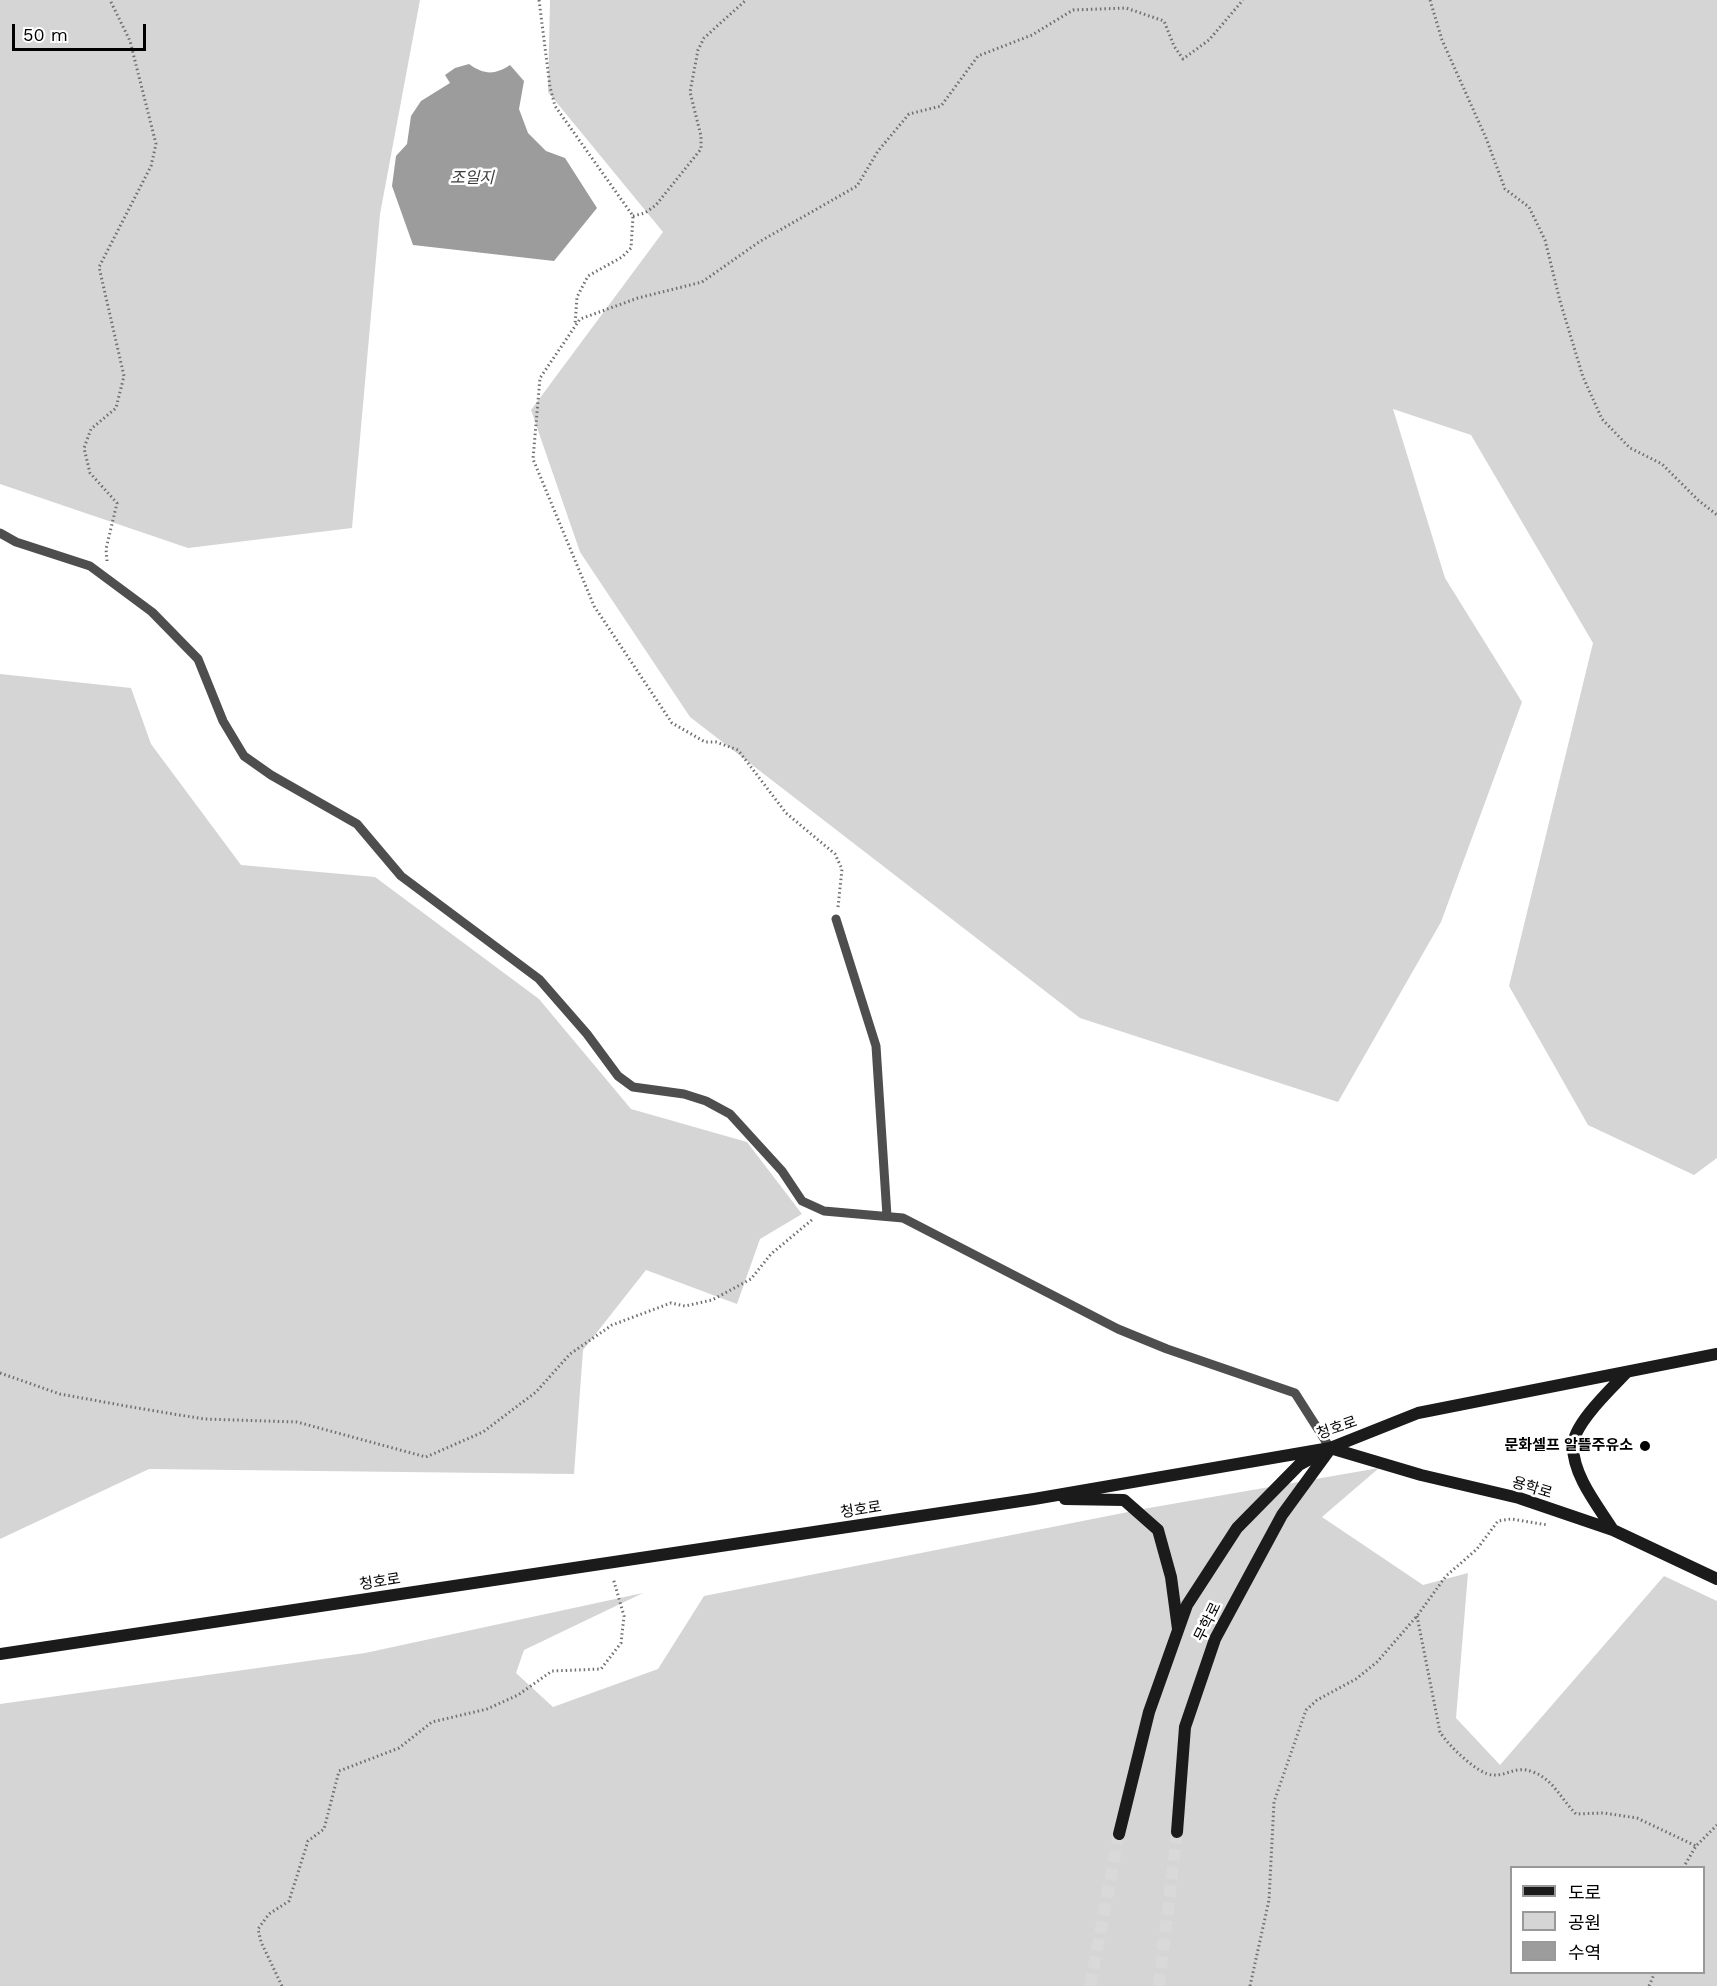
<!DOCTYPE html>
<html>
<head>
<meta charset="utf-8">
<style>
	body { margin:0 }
	#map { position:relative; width:1717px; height:1986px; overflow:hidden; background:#fff; font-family:"Work Sans","Noto Sans KR",sans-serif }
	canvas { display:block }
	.legend { position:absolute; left:1510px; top:1866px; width:195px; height:108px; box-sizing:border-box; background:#fff; border:2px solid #999; margin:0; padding:8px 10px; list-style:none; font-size:18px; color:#000 }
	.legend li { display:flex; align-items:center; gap:12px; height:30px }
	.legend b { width:30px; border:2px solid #999 }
	.scale { position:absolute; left:12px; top:24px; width:134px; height:27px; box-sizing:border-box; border:3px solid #000; border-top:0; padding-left:8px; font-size:18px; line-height:21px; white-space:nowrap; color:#000; -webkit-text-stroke:4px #fff; paint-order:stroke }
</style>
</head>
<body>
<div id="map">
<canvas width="1717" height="1986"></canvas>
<ul class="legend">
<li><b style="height:8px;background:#1b1b1b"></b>도로</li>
<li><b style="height:16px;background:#d5d5d5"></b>공원</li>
<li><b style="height:16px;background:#9c9c9c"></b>수역</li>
</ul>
<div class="scale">50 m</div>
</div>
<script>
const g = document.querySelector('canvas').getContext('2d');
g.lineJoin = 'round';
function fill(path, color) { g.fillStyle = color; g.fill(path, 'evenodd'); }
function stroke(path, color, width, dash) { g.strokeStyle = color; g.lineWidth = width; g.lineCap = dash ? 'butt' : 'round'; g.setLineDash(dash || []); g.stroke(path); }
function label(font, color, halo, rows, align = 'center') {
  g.font = font + ' "Work Sans","Noto Sans KR",sans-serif'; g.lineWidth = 5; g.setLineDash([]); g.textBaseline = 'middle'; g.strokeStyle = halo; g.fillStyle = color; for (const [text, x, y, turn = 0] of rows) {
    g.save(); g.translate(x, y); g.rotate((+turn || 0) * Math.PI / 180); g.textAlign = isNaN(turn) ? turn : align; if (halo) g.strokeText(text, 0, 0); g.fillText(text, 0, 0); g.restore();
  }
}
const green = new Path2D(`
	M0,0H420L380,214L352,528L188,548L0,484Z
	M550,0H1717V1158L1694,1175L1588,1125L1509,986L1593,643L1471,435L1393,409L1445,578L1522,702L1441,922L1338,1102L1080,1018L690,717L580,552L531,410L663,232L548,92Z
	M0,674L131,688L151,744L241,865L375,877L539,999L631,1109L747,1142L802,1214L760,1239L737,1304L646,1270L583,1350L574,1474L149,1469L0,1539Z
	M1379,1468L1322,1517L1423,1585L1468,1573L1456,1718L1500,1765L1664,1576L1717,1601V1986H0V1704L365,1653L643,1593L524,1650L516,1673L553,1707L658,1669L704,1596L1143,1509ZM1512,1868H1704V1972H1512Z`);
const water = new Path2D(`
	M469,64C484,75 495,75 510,65L524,81L519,109L528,133L546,151L565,158L597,208L554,261L413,245L392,186L396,156L407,144L411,116L421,101L450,83L445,75L455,68Z`);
const secondaryTunnel = new Path2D(`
	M1090,1986L1119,1834
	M1159,1986L1177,1832`);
const path = new Path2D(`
	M539,0L550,87L555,106L633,216L631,248L622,257L588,276L577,297L575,325
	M1430,0L1442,40L1486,138L1505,189L1529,207L1545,240L1560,301L1583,377L1602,419L1630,448L1662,464L1698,500L1717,515
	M633,216L645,213L656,205L701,149V136L690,92L698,50L704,38L746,0
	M107,561L106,549L117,503L90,473L84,448L91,429L116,408L124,376L99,267L151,166L156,144L130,41L110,0
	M838,907L842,869L835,854L786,813L738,750L716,742H705L672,723L594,606L533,459L540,378L580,319L638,298L702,282L759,242L857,186L878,151L909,114L941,106L978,56L1032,35L1073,10L1126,8L1164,21L1174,46L1183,59L1209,40L1243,0
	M0,1373L60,1394L137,1408L204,1419L297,1422L426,1457L483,1432L536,1392L570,1354L612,1325L671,1303L685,1306L712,1300L751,1279L771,1254L813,1219
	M1417,1616L1440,1732C1447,1744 1478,1775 1493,1775C1508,1776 1515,1765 1533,1772C1553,1779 1561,1799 1576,1814L1604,1813L1637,1818L1696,1846
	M1683,1868L1696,1846L1717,1825
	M282,1986L261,1942L258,1929L269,1914L289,1901L308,1841L324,1829L339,1771L399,1748L432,1722L487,1709L518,1695L552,1671L601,1669L621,1643L624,1616L613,1578
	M1250,1986L1269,1900L1274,1802L1306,1710L1317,1700L1356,1679L1377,1662L1417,1616L1446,1576L1477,1549L1498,1521L1511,1519L1548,1525
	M1649,1986L1655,1972`);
const service = new Path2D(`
	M0,533L16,542L90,566L152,612L198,659L223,721L244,756L271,775L357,824L401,876L539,979L587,1034L618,1076L633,1087L684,1094L706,1101L730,1114L782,1171L802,1201L824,1211L903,1218L1118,1329L1167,1349L1295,1393L1330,1448
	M836,919L876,1046L887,1216`);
const secondary = new Path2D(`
	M1330,1448L1421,1475L1519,1498L1613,1530L1717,1579
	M1065,1499L1124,1500L1158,1530L1171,1577L1178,1629
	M1613,1530C1598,1506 1573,1476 1573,1446C1573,1424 1612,1388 1627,1372
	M0,1654L1034,1499L1330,1448L1418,1413L1717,1354
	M1177,1832L1185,1727L1215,1639L1282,1515L1328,1452
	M1119,1834L1149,1712L1187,1605L1237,1528L1299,1465L1321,1453`);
const markers = [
	[1645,1446,6,"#000"]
];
const streetNames = [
	["청호로",1337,1428,-19],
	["용학로",1532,1488,17],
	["청호로",861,1510,-9],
	["청호로",380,1582,-9],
	["무학로",1208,1622,-64]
];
const poiNames = [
	["문화셀프 알뜰주유소",1633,1446]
];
const waterNames = [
	["조일지",472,178]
];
fill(green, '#d5d5d5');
fill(water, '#9c9c9c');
stroke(secondaryTunnel, '#d9d9d9', 12, [12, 6]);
stroke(path, '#707070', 3, [1.5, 3]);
stroke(service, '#4e4e4e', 9);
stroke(secondary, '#1b1b1b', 12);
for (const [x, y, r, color] of markers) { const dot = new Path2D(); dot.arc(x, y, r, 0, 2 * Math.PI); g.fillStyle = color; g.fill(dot); stroke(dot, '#fff', 2); }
label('15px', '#000', '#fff', streetNames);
label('bold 15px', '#000', '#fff', poiNames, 'right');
label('italic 16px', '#3d3d3d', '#fff', waterNames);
</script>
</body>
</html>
